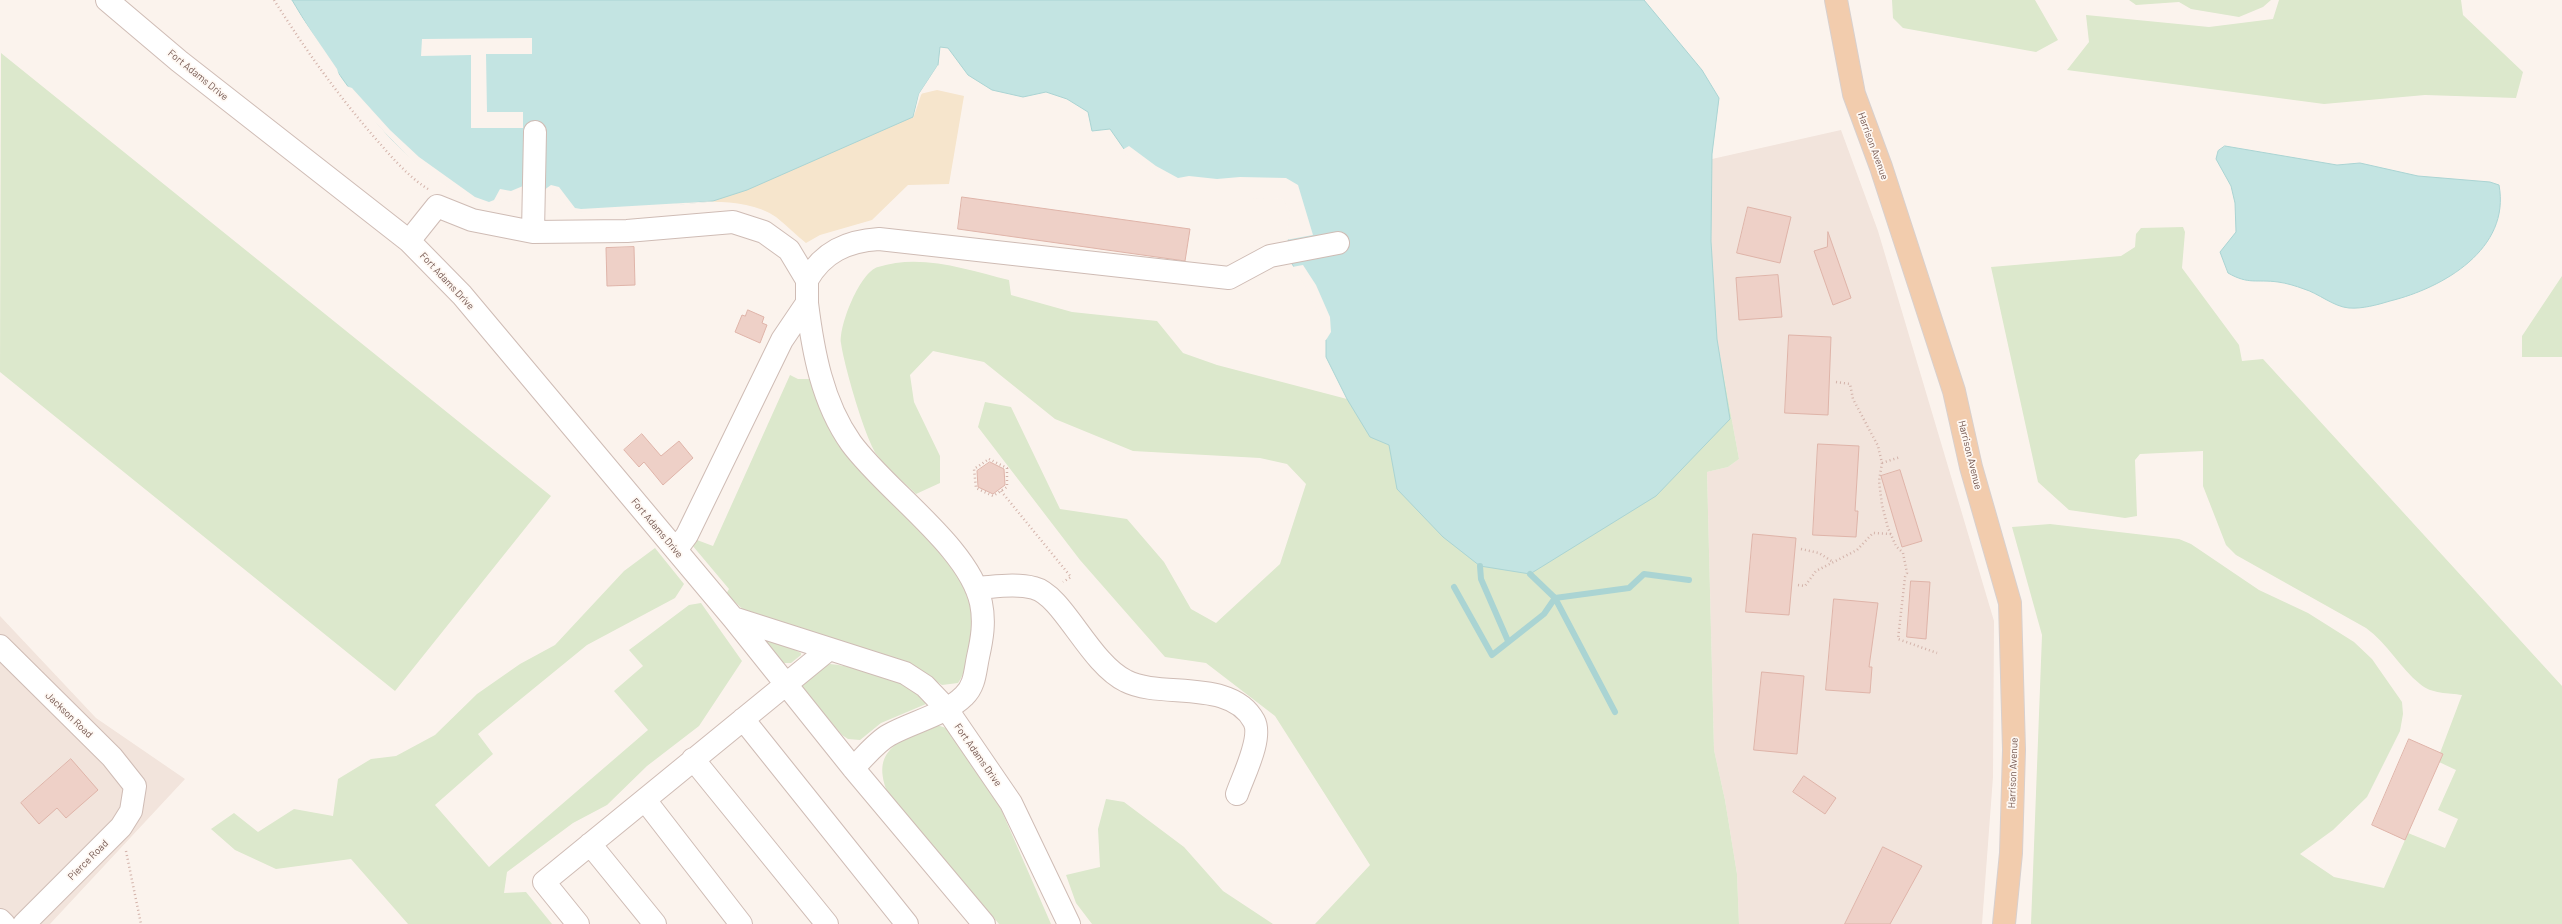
<!DOCTYPE html>
<html>
<head>
<meta charset="utf-8">
<style>
	body { margin:0 }
	canvas { display:block; background:#fbf3ed }
</style>
</head>
<body>
<canvas width="2562" height="924"></canvas>
<script>
const g = document.querySelector('canvas').getContext('2d');
g.lineJoin = 'round';
function fill(path, color) { g.fillStyle = color; g.fill(path, 'evenodd'); }
function stroke(path, color, width, dash) { g.strokeStyle = color; g.lineWidth = width; g.lineCap = dash ? 'butt' : 'round'; g.setLineDash(dash || []); g.stroke(path); }
function label(font, color, halo, rows, align = 'center') {
  g.font = font + ' Barlow,sans-serif'; g.lineWidth = 3.5; g.setLineDash([]); g.textBaseline = 'middle'; g.strokeStyle = halo; g.fillStyle = color; for (const [text, x, y, turn = 0] of rows) {
    g.save(); g.translate(x, y); g.rotate((+turn || 0) * Math.PI / 180); g.textAlign = isNaN(turn) ? turn : align; if (halo) g.strokeText(text, 0, 0); g.fillText(text, 0, 0); g.restore();
  }
}
const residential = new Path2D(`
	M1841,130L1878,231L1994,621L1993,777L1982,924H1739L1737,874L1725,800L1714,750L1707,472L1728,467L1739,459L1717,339L1711,241L1712,159Z
	M0,616L96,718L185,779L50,924H0Z`);
const green = new Path2D(`
	M1892,0H2035L2058,40L2036,52L1903,28L1893,18Z
	M2129,0H2271L2263,7L2239,17L2191,9L2179,2L2136,5Z
	M2279,0H2461L2463,15L2523,72L2516,98L2425,95L2324,104L2067,70L2089,42L2086,15L2209,27L2273,19Z
	M1,53L551,496L395,691L0,372Z
	M1712,154L1711,241L1717,339L1739,459L1728,467L1707,472L1714,750L1725,800L1737,874L1739,924H1315L1370,865L1275,716L1206,663L1165,657L1080,560L978,427L985,402L1011,407L1060,509L1127,519L1164,562L1191,609L1216,623L1280,564L1306,484L1287,464L1260,458L1133,451L1055,419L984,362L933,351L910,375L914,402L940,456V483L916,494C903,481 888,469 877,455C865,438 844,365 841,343C839,325 860,272 878,267C921,253 968,270 1009,280L1011,295L1072,312L1157,321L1183,353L1217,365L1347,399Z
	M2183,227L2185,232L2182,268L2239,345L2242,361L2263,359L2562,686V924H2031L2042,635L2012,527L2050,524L2179,539L2191,544L2259,590L2308,613L2354,642L2372,659L2402,702L2403,714L2400,731L2367,797L2333,830L2300,854L2334,877L2384,888L2408,833L2445,848L2458,819L2438,810L2456,770L2439,762L2443,754L2440,753L2462,695C2449,693 2431,694 2420,684C2400,668 2388,644 2366,628L2236,555L2226,545L2203,486V451L2140,454L2135,460L2137,516L2125,518L2069,510L2038,482L1991,267L2121,256L2135,247L2136,234L2141,228Z
	M2562,276V357H2522V336Z
	M790,375L798,379H812C821,404 828,430 843,451C886,511 990,560 970,646C967,659 966,672 958,683L942,685L910,664L747,613L726,594L729,589L692,545L697,540L713,546Z
	M655,548L684,584L675,598L587,645L478,734L493,754L435,805L489,867L648,730L614,691L643,666L629,650L689,605L701,603L742,661L699,726L647,766L607,805L573,823L507,872L504,893L526,892L552,924H408L351,859L276,869L235,850L211,829L234,813L258,832L294,809L333,816L338,779L371,759L396,756L435,735L477,694L520,664L555,645L624,571Z
	M761,633L801,653V655L791,663H783L760,635Z
	M830,664C850,665 921,684 926,704L881,723L860,740L848,739L842,735L802,688V685L824,666Z
	M937,725L946,728L993,791L1051,924H999L887,791C870,747 904,739 937,725Z
	M1106,799L1124,802L1184,847L1223,891L1273,924H1092L1076,903L1066,875L1100,867L1098,829Z`);
const sand = new Path2D(`
	M937,90L964,96L949,184L908,185L872,220L820,235L806,243C796,235 786,225 776,217C741,194 687,203 649,207L920,94Z`);
const water = new Path2D(`
	M292,0H1644L1702,70L1719,98L1712,154L1711,241L1717,339L1730,419L1656,496L1530,574L1480,566L1443,537L1397,489L1389,445L1370,437L1347,399L1326,357V325L1308,287L1292,264L1288,242L1292,212L1283,196L1181,185L1124,149L1110,129L1092,131L1088,112L1067,99L1046,92L1023,97L992,90L968,75L948,48L940,47L938,65L919,94L913,117L747,190L713,201L624,209L574,210C569,205 563,197 556,193C537,180 507,192 491,205C404,181 336,74 292,0Z
	M2225,146L2337,165L2360,163L2418,176L2490,182L2499,185C2511,249 2443,288 2390,301C2377,305 2362,309 2349,308C2334,307 2318,293 2304,289C2296,286 2286,283 2278,282C2256,279 2249,285 2228,273L2220,252L2236,232L2235,203L2231,186L2216,159L2218,151Z`);
const pier = new Path2D(`
	M290,0L337,69L340,78L346,86L352,88L390,130L419,157L475,197L489,202L494,200L500,189L511,191L523,186V191L515,201L502,199L491,207L468,200L424,173L366,113L339,80Z
	M532,38V54H486L487,112H523V128H471V55L421,56L422,39Z
	M938,65V69L921,95L913,119L919,94Z
	M1129,146L1156,166L1178,178L1189,176L1217,179L1240,177L1286,178L1298,185L1313,235L1286,240L1290,212L1282,198L1252,199L1180,187L1124,154L1122,150Z
	M551,185L559,187L575,208L581,209L717,201L624,211L574,212L555,195L544,190Z
	M1303,265L1316,285L1330,317L1331,332L1326,340H1324V326L1306,288L1292,267Z`);
const stream = new Path2D(`
	M1480,566L1481,579L1508,641
	M1530,574L1555,598L1615,712
	M1454,587L1492,655L1544,614L1555,598L1629,588L1644,574L1689,580`);
const building = new Path2D(`
	M962,197L1190,229L1185,261L958,229Z
	M1748,207L1791,217L1780,263L1737,253Z
	M1828,232L1851,298L1833,305L1814,251L1827,247Z
	M634,247L635,285L607,286L606,248Z
	M1778,275L1782,317L1739,320L1736,278Z
	M748,310L764,317L762,323L767,325L760,343L735,332L742,315L745,316Z
	M1789,335L1831,337L1828,415L1785,413Z
	M642,434L661,456L679,441L693,458L663,485L644,462L639,467L624,450Z
	M1818,444L1859,446L1855,511H1858L1856,537L1813,535Z
	M990,462L1004,469L1005,485L993,494L978,487L977,471Z
	M1900,470L1922,541L1902,547L1881,476Z
	M1753,534L1796,538L1789,615L1746,612Z
	M1911,581L1930,582L1926,639L1907,637Z
	M1834,599L1878,603L1869,667H1872L1870,693L1826,690Z
	M1762,672L1804,676L1797,754L1754,750Z
	M2409,739L2443,754L2405,840L2372,825Z
	M71,759L98,790L66,818L57,808L39,824L21,803Z
	M1804,776L1836,798L1825,814L1793,792Z
	M1883,847L1922,866L1890,924H1845Z`);
const path = new Path2D(`
	M274,0C305,49 337,94 375,138C391,156 407,176 428,189
	M1836,382L1850,384L1853,399L1878,446L1882,463L1879,481L1882,505L1888,528L1896,546L1903,553L1907,573L1905,577L1898,639L1937,653
	M989,459L1007,468V487L993,496L976,488L974,469Z
	M1882,463L1900,457
	M1001,491L1071,577L1063,582
	M1801,549L1819,553L1833,562
	M1798,585L1805,586L1816,571L1857,550L1873,533L1891,534
	M126,851L141,924`);
const minor = new Path2D(`
	M107,0L179,61L409,241L462,295L733,618L853,768L984,924
	M533,232L535,132
	M409,241L437,206L472,220L533,232L627,231L733,222L764,232L789,250L807,280V303L782,340L687,535L676,550
	M807,280C823,252 847,241 879,239L1229,278L1270,256L1338,243
	M807,303C813,351 822,402 851,443C886,491 969,547 981,603C985,622 982,639 978,657C975,671 975,686 964,696C945,715 912,722 889,735C876,742 864,758 853,768
	M976,588C994,587 1016,583 1034,588C1063,595 1089,663 1126,681C1161,699 1231,678 1254,721C1263,738 1243,776 1237,794
	M733,618L905,673L925,686L946,708L1011,803L1069,924
	M0,646L112,757L135,786L131,811L121,827L24,924
	M743,719L907,924
	M693,759L827,924
	M645,800L741,924
	M590,844L655,924
	M0,920L4,924
	M578,924L544,882L828,650`);
const major = new Path2D(`
	M1836,0L1854,94L1881,167L1954,391L1971,467L2010,603L2014,750L2011,853L2004,924`);
const streetNames = [
	["Fort Adams Drive",198,75,39],
	["Harrison Avenue",1873,146,70],
	["Fort Adams Drive",447,281,47],
	["Harrison Avenue",1970,455,76],
	["Fort Adams Drive",657,528,50],
	["Jackson Road",69,715,44],
	["Fort Adams Drive",978,755,55],
	["Harrison Avenue",2013,773,-88],
	["Pierce Road",88,860,-45]
];
fill(residential, '#f2e4dc');
fill(green, '#dce8cc');
fill(sand, '#f6e5cc');
fill(water, '#c3e4e2');
stroke(water, '#aad4d3', 1);
fill(pier, '#fbf3ed');
stroke(stream, '#aad4d3', 6);
fill(building, '#eed0c7');
stroke(building, '#dfb4a9', 1);
stroke(minor, '#cfbcb5', 24);
stroke(major, '#d8d0ce', 24);
stroke(path, '#d3b3aa', 2.5, [1, 3]);
stroke(minor, '#fff', 22);
stroke(major, '#f2ccad', 22);
label('10px', '#755851', '#fef8f3', streetNames);
</script>
</body>
</html>
